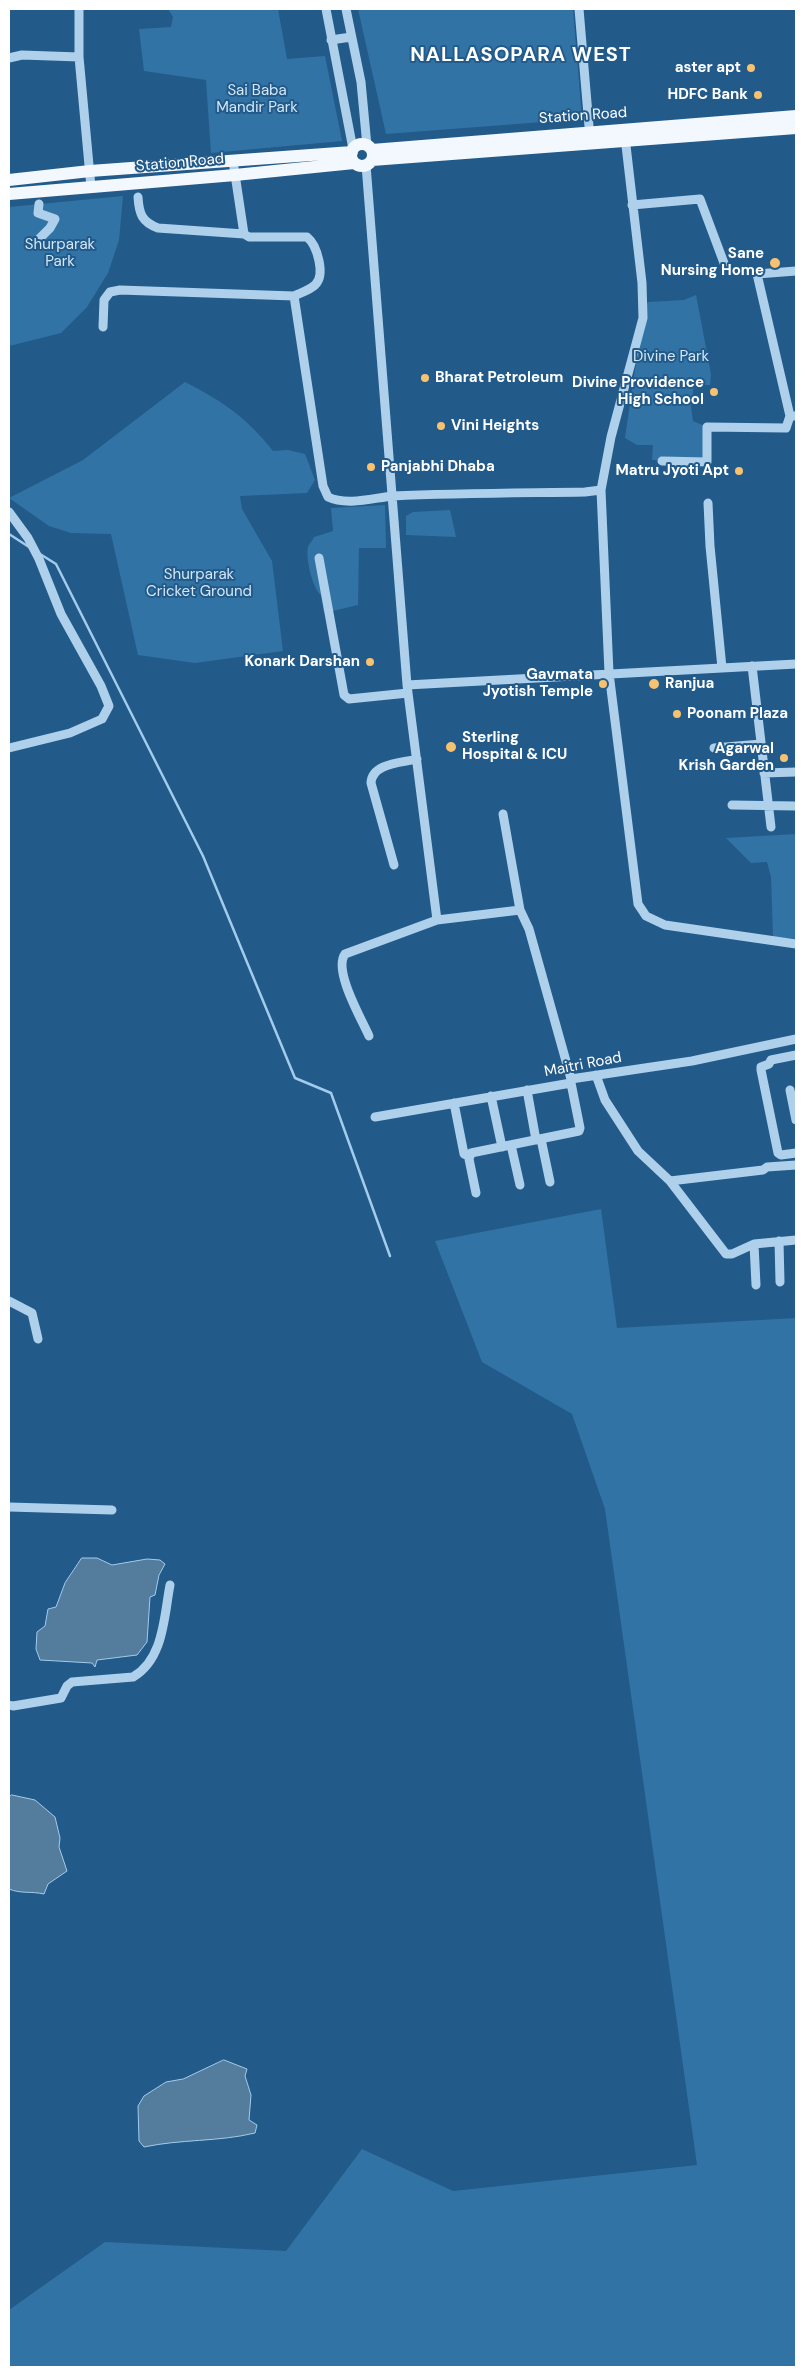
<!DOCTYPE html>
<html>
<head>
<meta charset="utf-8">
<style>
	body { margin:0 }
	#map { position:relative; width:805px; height:2376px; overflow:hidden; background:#225a8a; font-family:"DM Sans",sans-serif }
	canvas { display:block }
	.frame { position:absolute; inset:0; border:10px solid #fff; pointer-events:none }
</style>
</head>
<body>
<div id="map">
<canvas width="805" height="2376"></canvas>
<div class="frame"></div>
</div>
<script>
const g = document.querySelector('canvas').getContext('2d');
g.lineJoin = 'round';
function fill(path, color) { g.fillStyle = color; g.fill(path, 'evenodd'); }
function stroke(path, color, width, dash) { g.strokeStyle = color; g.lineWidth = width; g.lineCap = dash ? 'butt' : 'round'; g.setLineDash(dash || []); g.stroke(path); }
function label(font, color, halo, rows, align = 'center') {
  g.font = font + ' "DM Sans",sans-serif'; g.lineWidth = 4; g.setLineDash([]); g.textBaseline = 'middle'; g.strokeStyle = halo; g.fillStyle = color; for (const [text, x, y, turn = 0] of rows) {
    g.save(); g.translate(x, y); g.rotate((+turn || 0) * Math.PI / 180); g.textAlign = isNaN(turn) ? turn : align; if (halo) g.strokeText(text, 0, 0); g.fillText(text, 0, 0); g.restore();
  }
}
const green = new Path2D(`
	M168,9H278L287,59L325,56L342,141L211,153L206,80L144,71L139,29L171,27L173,17Z
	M358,9H573L582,119L386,134Z
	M123,196L119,240L108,273L87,307L61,333L9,346V207Z
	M696,295L711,374L710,385H694L691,406L693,421L707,427V462L652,460L653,445H637L625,438L644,308L648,302L684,300Z
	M185,382C224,402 246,417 273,451L288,450L305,454L315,480L307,493L240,496L242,509L272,561L283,651L195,663L138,655L111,534L71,533L49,526L9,498L83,460Z
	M385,505L386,548H359L358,605L324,613L321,595C313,590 305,557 308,547C309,544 313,540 314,537L333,531L331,508Z
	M450,510L456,537L406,535V516L413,512Z
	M796,834V939L773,937L771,877L767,862L751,863L726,838Z
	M601,1209L617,1328L796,1318V2367H9V2310L105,2242L286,2251L362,2149L453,2191L697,2165L605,1509L572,1414L482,1362L435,1241Z`);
const water = new Path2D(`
	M82,1558H97L112,1565L147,1559L160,1560L165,1564L159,1575L155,1595L150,1597L147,1642L137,1655L97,1660L95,1667L92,1663L40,1660L36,1649L37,1632L45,1626L48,1609L56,1607L65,1583Z
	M12,1795L35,1800L55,1817L60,1838L59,1847L67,1871L48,1884L44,1894C31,1891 21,1894 9,1889V1797Z
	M224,2060L247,2069L245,2076L251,2095L249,2120L257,2125L255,2133C218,2142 181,2139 144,2147L139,2141L138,2106L144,2096L166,2082L183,2079Z`);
const stream = new Path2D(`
	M9,534L29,547
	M40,554L56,564L203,856L295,1078L331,1093L390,1256`);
const minor = new Path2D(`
	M79,9V57L91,187
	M326,9L353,149
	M346,9L361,82L367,146
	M579,9L590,138
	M331,40L351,37
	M9,58L22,55L79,57
	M233,161L244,234L249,237H307C317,245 326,275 315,285C310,290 300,293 294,296L323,486L328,497C347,506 373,498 393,496C457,493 521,493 585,492L601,490L611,437L643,318L642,283L625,137
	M366,165L407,685L437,920L520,910L529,929L571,1079
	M138,197C139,214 142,222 158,228L244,234
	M632,205L700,199L724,263
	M38,240L50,228L55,219L38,213L39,204
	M103,327L104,300L110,292L120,290L294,296
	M790,416L757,274L796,271
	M662,461L707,462V427L786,428L790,416H796
	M601,490L609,673L638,904L646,916L665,925L796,944
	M708,503L710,546L722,668
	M9,512L28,538L39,559L61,614L101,686L109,706L102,719L70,733L9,748
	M319,558L344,695L349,699L408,693
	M752,666L771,827
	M407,685L796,664
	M714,748L761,744
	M764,773L796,772
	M732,805L796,806
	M503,814L520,910
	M394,865L371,783C372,763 401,763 417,759
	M369,1036C361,1018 333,970 345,954L437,920
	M796,1055L771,1060L769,1064L761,1067V1070L778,1153L781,1155L796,1153
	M596,1075L605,1100L638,1151L670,1181L726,1254H732L754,1244L796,1240
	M527,1090L536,1140
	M790,1090L796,1120
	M491,1096L502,1147
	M454,1103L464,1154L469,1156
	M375,1117L571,1083V1079L692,1061L796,1039
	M541,1139L550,1182
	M511,1145L520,1185
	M670,1181L763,1170L767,1167L796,1165
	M476,1193L469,1159L471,1153L579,1131L580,1128L571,1083
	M779,1241L780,1282
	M754,1244L756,1285
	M9,1301L32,1313L38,1339
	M9,1507L112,1510
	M9,1705L13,1706L61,1698L67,1686L72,1682L133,1677C164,1659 164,1616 170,1585`);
const major = new Path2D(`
	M351 155a11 11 0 1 1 22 0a11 11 0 1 1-22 0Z
	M372,150L796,116
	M372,160L796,128
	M9,180L90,171L352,152
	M9,194L235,175L354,163`);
const markers = [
	[751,68,5,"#f7c270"],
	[758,95,5,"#f7c270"],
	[775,263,6,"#f7c270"],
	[425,378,5,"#f7c270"],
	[714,392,5,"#f7c270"],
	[441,426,5,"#f7c270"],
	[371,467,5,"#f7c270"],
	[739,471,5,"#f7c270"],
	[370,662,5,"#f7c270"],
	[603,684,5,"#f7c270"],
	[654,684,6,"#f7c270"],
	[677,714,5,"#f7c270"],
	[451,747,6,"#f7c270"],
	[784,758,5,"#f7c270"]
];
const poiNames = [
	["aster apt",741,68],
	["HDFC Bank",748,95],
	["Sane",764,254],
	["Nursing Home",764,271],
	["Bharat Petroleum",435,378,"left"],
	["Divine Providence",704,383],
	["High School",704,400],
	["Vini Heights",451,426,"left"],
	["Panjabhi Dhaba",381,467,"left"],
	["Matru Jyoti Apt",729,471],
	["Konark Darshan",360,662],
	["Gavmata",593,675],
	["Jyotish Temple",593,692],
	["Ranjua",665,684,"left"],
	["Poonam Plaza",687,714,"left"],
	["Sterling",462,738,"left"],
	["Hospital & ICU",462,755,"left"],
	["Agarwal",774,749],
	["Krish Garden",774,766]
];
const parkNames = [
	["Sai Baba",257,91],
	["Mandir Park",257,108],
	["Shurparak",60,245],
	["Park",60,262],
	["Divine Park",671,357],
	["Shurparak",199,575],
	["Cricket Ground",199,592]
];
const streetNames = [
	["Station Road",583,116,-4],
	["Station Road",180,163,-5],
	["Maitri Road",583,1065,-11]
];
const districtNames = [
	["NALLASOPARA WEST",521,56]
];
fill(green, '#3273a5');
fill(water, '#547c9d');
stroke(water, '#a2ccec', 1);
stroke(stream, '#a2ccec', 2.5);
stroke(minor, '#aed0eb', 9);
stroke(major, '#f2f8fe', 12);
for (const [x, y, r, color] of markers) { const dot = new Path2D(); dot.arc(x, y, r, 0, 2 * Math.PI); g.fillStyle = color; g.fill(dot); stroke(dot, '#225a8a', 2); }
label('bold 15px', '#fff', '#225a8a', poiNames, 'right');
label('15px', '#d3e8f8', '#225a8a', parkNames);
label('15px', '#fff', '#225a8a', streetNames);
g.letterSpacing = '1px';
label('bold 20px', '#fff', '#225a8a', districtNames);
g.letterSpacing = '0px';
</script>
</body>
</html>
